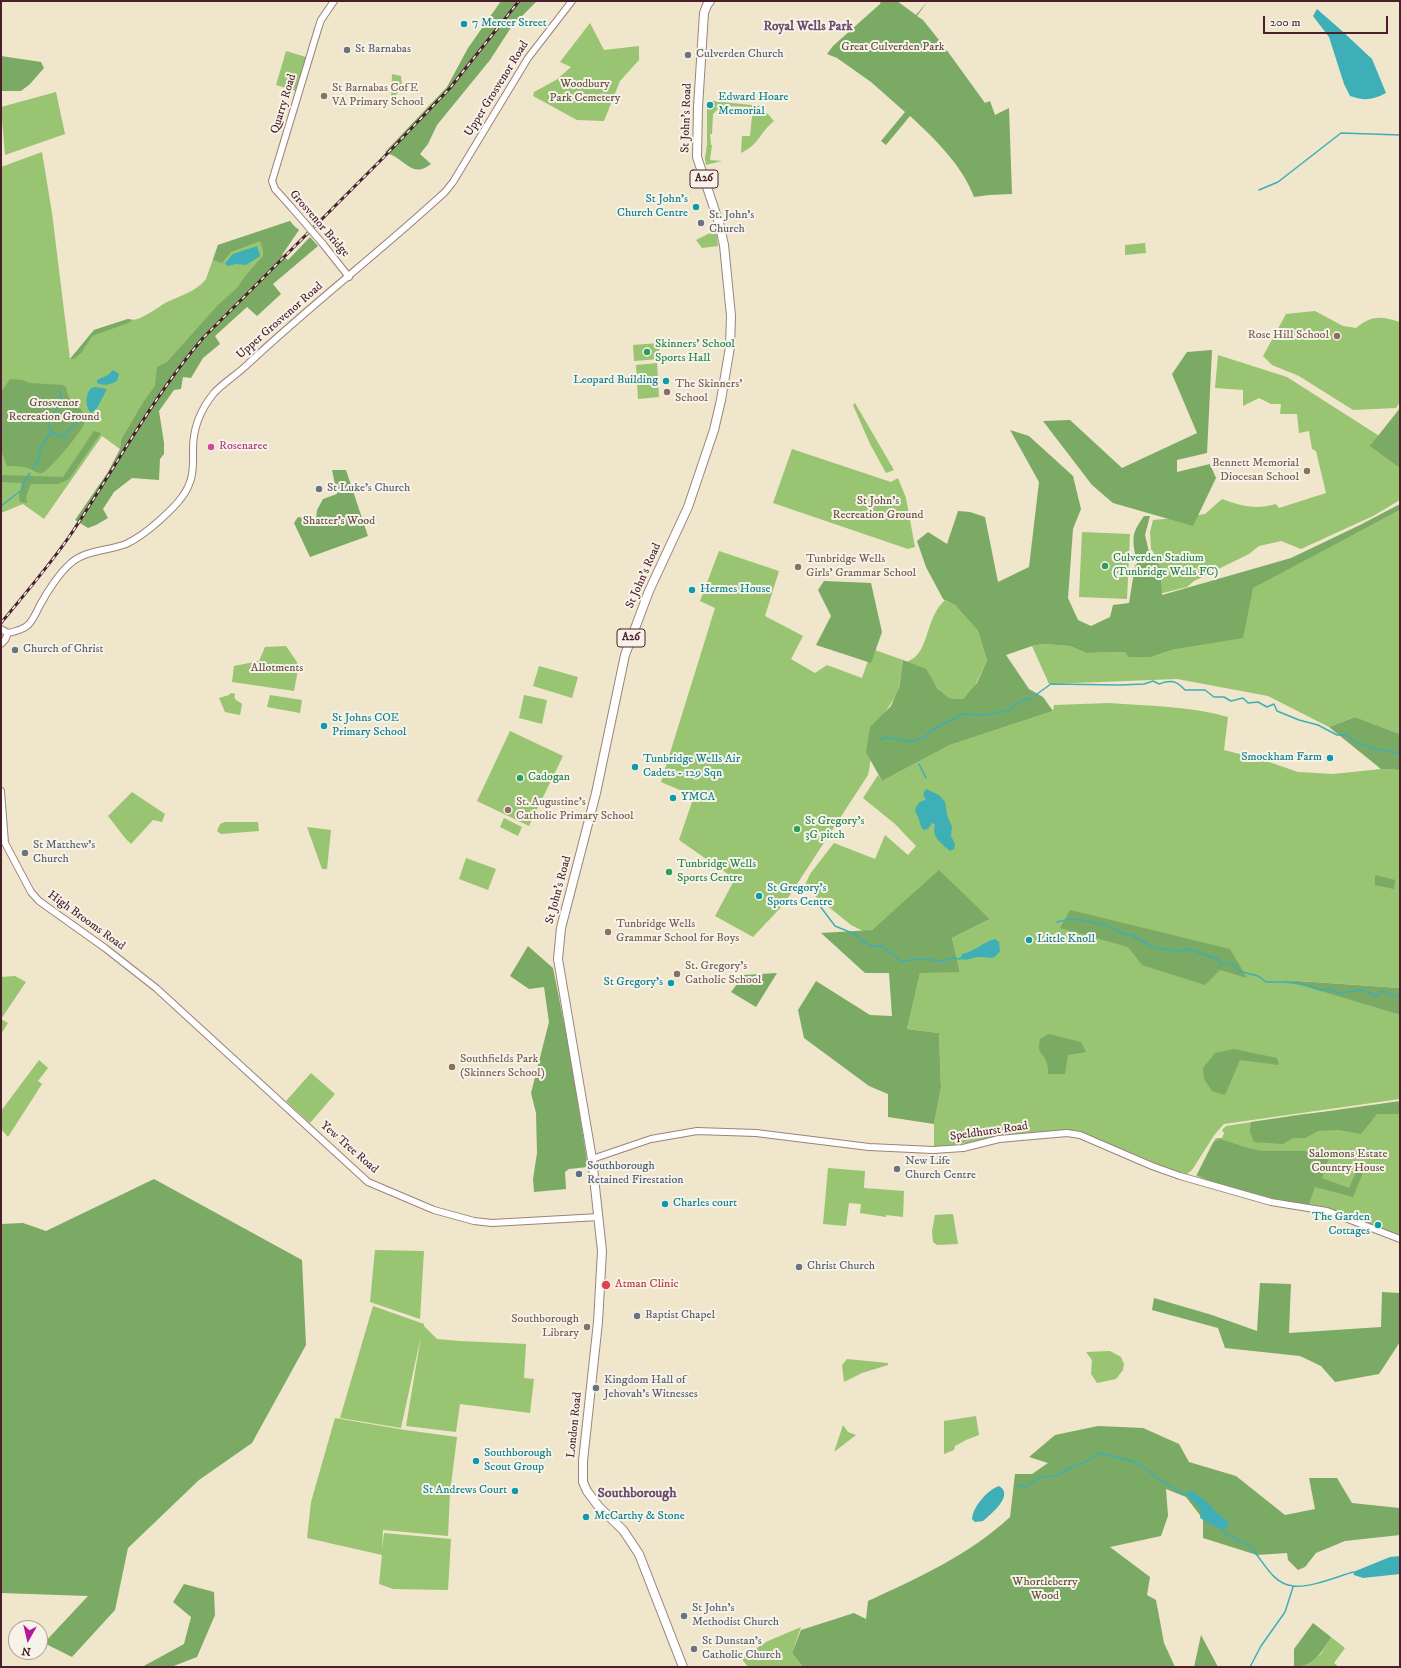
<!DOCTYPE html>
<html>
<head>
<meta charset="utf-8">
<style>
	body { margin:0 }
	#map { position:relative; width:1401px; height:1668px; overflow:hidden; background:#efe6cc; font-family:"IM FELL DW Pica",serif }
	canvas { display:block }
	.frame { position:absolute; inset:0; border:2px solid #4a1f2b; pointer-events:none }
	.north { position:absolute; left:8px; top:1620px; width:40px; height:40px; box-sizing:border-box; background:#f7f3e8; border:1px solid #b29e9c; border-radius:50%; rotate:188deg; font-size:11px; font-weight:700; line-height:16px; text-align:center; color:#4a1f2b }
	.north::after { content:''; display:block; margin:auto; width:14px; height:18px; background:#b5179e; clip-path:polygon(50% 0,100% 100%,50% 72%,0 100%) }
	.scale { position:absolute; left:1263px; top:16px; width:125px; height:18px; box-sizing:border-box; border:2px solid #4a1f2b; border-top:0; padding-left:5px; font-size:12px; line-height:14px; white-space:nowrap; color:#4a1f2b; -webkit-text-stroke:3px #f7f3e8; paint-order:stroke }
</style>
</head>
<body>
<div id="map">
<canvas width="1401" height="1668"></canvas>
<div class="frame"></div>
<div class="north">N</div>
<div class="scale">200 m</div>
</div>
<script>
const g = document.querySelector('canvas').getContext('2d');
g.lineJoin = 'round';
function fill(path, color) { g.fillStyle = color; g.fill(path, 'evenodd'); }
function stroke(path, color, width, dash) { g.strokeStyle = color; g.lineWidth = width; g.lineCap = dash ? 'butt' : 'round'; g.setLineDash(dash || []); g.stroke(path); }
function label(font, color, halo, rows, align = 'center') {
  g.font = font + ' "IM FELL DW Pica",serif'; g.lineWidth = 4; g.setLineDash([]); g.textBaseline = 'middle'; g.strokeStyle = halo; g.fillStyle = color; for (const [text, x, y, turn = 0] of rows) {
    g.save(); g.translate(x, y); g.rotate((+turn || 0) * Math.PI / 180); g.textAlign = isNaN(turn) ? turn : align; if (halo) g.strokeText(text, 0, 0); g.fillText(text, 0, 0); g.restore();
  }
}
const green = new Path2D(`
	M590,23L604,50L639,46V60L620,81L604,121L577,120L533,96L534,92L556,80L571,67L560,62Z
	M286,51L306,57L296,91L276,85Z
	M392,74L401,76L402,87L391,102Z
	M56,92L65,134L5,155L1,107Z
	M713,101L761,106L774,121C759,133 760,144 741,153L742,136H750L753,107L721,106L713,114L712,134H710L711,145H712L710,160L722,161L706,165L705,158L707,145V105Z
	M42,152L52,213L70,359L94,330L128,319C133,320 136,320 140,318C149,314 157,308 165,303C179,296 196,292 206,279L218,245L290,221L294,226L299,230L121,440L120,449L102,436L44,519L23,504L1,513V167Z
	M716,230L718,246L702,248L696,240Z
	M1145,243L1146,253L1125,255V245Z
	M1315,311L1343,326L1356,328C1372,315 1381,316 1400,322V402L1396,408L1353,410L1299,376L1272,365L1263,356L1286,314Z
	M659,343L660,359L634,361L633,345Z
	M1218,355L1287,377L1395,446L1400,454V500L1373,516L1301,549L1281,541L1259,546L1249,554L1194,581L1187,587L1159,594L1156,556L1151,549L1150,532L1153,520L1188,517L1205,514L1222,499C1241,506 1256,510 1276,504L1279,508L1326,493L1316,451L1312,449L1309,431L1299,433L1297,414H1280L1281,404H1271L1259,398L1243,406V390L1215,388Z
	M657,363L659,397L638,399L636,365Z
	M855,403L894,470L886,473L870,444L853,405Z
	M792,449L891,482L898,478L906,498L915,547L908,549L773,503Z
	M1400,510V734L1355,717L1329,727L1268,696L1177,679L1049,684L1032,646L1043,644L1070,646L1086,653L1125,652L1151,657L1175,649L1252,588Z
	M1082,532L1130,534L1127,599L1079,597Z
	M719,551L779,571L765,616L803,636L791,659L815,673L827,665L862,678L872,649L903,660L898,693L877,724L868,775L784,904L753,937L715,916L735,879L679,840L694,796L661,782L715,608L700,601Z
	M945,600L955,605L978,631L987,660L974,688L963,699L949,698L940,691L933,681L907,662C910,660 913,659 915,657C929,645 927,616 945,600Z
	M286,646L299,665L294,691L232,682L234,666L259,661L265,647Z
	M539,666L578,677L572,698L533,686Z
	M231,693L235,694C233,701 238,700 242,704L240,715L225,712L219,698L229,695Z
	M270,695L302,700L300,713L267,707Z
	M524,695L547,700L542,724L519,718Z
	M1109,703C1148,706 1189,706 1228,717L1224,750L1266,761L1298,772L1333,774L1381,769L1400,770V988L1286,980L1400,1015V1099L1224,1124L1215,1134L1192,1170L1187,1174H1181L1081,1132L1067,1130L1002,1135L973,1142L934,1148V1124L941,1088L939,1033L907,1029L920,972H960L952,938L990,919L939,871L872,930L863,931L851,925L804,887L810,874L834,843L875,859L885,835L908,855L916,846L895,824L863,798L878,775L882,781L950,745L1053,711L1054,705Z
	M510,731L563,756L529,826L477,801Z
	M132,792L165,814L162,822L153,820L131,844L125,838L108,816Z
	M504,818L522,827L518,836L500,827Z
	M225,822H258L259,831L221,834L217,831L220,824Z
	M307,827L331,830L327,869H322Z
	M466,858L496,869L488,890L459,879Z
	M15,976L26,982L1,1019L8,1023L1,1034V977Z
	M39,1060L48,1068L38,1081L42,1084L8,1137L1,1129V1111Z
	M311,1073L335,1094L310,1123L286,1101Z
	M1400,1105V1237L1339,1213L1279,1201L1217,1184L1196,1176L1213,1142L1216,1138H1222L1224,1133L1222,1130L1226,1126L1303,1114Z
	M828,1168L865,1171L864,1188L904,1191L903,1217L886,1215V1217L860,1213L861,1204L849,1203L846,1226L823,1224Z
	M953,1214L958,1244L937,1245L933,1242L932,1231L935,1215Z
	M375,1250L424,1251L420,1319L370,1302Z
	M373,1306L424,1324V1326L437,1339L460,1341L526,1344L524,1378L534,1379L530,1413L460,1404L456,1432L406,1426L421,1336L401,1428L340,1418Z
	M1110,1351L1121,1357L1124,1364L1123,1370L1116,1379L1097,1383L1091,1374L1092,1360L1086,1352Z
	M847,1359L888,1363V1365L862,1373L844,1382L842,1365Z
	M976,1416L979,1435L966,1440L955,1446L954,1450L944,1454V1421Z
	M335,1418L405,1430L457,1437L450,1493L448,1536L383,1530L382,1551L384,1533L451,1539L448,1590L393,1589L379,1584L382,1555L307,1538L311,1502Z
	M843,1425L848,1432L856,1435L834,1452Z
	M801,1627L792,1653L803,1667H748L741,1658L768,1641Z
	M1331,1637L1345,1648L1334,1663L1339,1667H1301L1321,1654Z`);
const forest = new Path2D(`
	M501,1H537L512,26L490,60L437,125L428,144L420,154L431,164C416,176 409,166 397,158C393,155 389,154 385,152L447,87L468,48Z
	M881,1H897L916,15L928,1L917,16L923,20L943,45L985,103L990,101L995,115L1009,108L1012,194L989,195L974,197C962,165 935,139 910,116L886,145L881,141L905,112L871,82L837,58L827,54L833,46L880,4Z
	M1,56L41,62L44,68L30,84L21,91H1Z
	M290,221L294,226L299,230L282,255L288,260L310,237L318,246L273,284L281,294L257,316L247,307L215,336L220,344L203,358L191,378L183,377L181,389L174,390L159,411L164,443V454L160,459L159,480L132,478L114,492L103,509L108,518L96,525L88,528L75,520L108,472L120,449L121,440L144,401L155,386L157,367L167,362L218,305L237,288L246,275L263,256V250L260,241L231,252L222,263L213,260L218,245Z
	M128,319L132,320L128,323L92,336L82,352L74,359H70L94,330Z
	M1212,350L1207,453L1177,460V472L1210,464L1216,478L1193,526L1113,503L1092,485L1043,421L1070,420L1122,468L1197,433L1172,374L1187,352Z
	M10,379L23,380L29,383L63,385L66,387L68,395L74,407L81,409C83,413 86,419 84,424C82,431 49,471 42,473C37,474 33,470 28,468C21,466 14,466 7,466L1,450V392Z
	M1400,408V468L1370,446Z
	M1010,430L1029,436L1073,476L1081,509L1073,529L1068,598L1078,620L1091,626L1110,617L1113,605L1129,603L1135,566L1142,558L1135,554C1132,535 1133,532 1144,516H1150L1145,535L1149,552L1160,568L1162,595L1291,558L1360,525L1400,504V510L1253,588L1243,638L1175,649L1151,657H1129L1125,652L1086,653L1070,646L1043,644L1032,646L1006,655L1029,689L1043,697L1053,711L950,745L882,781L866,752L870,727L891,706L899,688L903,660L926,669L938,689L949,698L963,699L977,683L987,660L978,631L955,605L943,599L926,567L917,541L928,532L947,544L958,511L970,512L985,517L998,582L1029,567L1039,482Z
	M94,431L101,433L69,479L58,484H31L26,496L27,503L20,502L19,496L22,483L1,482V475L63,477Z
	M332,470H346L368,536L310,557L294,523L298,517L316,520L317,510L323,499L337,494Z
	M824,581L871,583L882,632L871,663L816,645L831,616L818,590Z
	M1355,717L1400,734V770L1381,769L1329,727Z
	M939,870L990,919L952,938L960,972L920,973L907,1029L939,1033L941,1088L934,1124L888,1117V1094L869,1086L804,1038L798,1010L816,981L870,1015L892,1016L889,973H865L821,933L872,930Z
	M1375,875L1395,880L1394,889L1375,885Z
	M1070,910L1230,949L1247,978L1220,970L1205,985L1142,965L1128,947L1060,928Z
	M528,946L553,968L570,1053L588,1167L569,1169L565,1172L566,1189L534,1192L533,1179L537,1153L536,1113L531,1093L549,1022L544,987L529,989L510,976Z
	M777,973L756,1007L731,992L744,975Z
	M1284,980L1400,988V1015Z
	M1049,1034L1081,1042L1086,1052L1068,1055L1065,1074H1048C1048,1071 1048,1067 1047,1064C1045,1053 1036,1055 1040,1039Z
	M1234,1049L1277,1058L1279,1065L1240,1060L1225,1095L1212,1091L1204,1079L1203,1068L1215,1053Z
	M1400,1101V1115L1398,1114H1377L1361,1134L1339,1130L1318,1131L1305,1138H1293L1283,1144L1254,1142L1250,1132L1251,1122Z
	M1220,1139L1248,1148L1262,1151H1305L1330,1155L1322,1178L1349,1188L1358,1168L1364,1170L1353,1197L1315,1187L1308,1207L1217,1184L1197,1175L1214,1142Z
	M154,1179L302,1260L306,1345L252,1443L199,1480L128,1548L115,1610L72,1657L44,1643L88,1596L1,1593V1224L23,1223L46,1231Z
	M1260,1283L1291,1284L1289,1333L1381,1327L1382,1292L1400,1293V1342L1379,1374L1335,1382L1321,1366L1300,1356L1225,1348L1218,1328L1152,1310L1154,1298L1212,1315L1257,1331Z
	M1098,1426L1143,1428L1179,1444L1189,1462L1236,1476L1285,1515L1315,1509L1309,1478H1337L1352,1503L1399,1508L1400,1503V1535L1345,1541L1316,1553L1305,1567L1298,1570L1288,1560L1287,1553L1257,1555L1203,1538V1519L1186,1497L1166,1489L1168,1516L1161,1536L1110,1547L1150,1577L1147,1595L1156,1600L1164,1643L1175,1667H803L792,1653L801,1630L854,1613L866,1619L868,1601C918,1578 969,1555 1010,1517L1015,1474H1032L1048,1463L1029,1457L1055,1435Z
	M184,1584L214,1592L215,1615L197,1657L171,1667H142L184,1644L191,1617L173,1602Z
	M1313,1623L1331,1637C1323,1651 1313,1667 1294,1667V1649Z
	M1201,1635L1218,1667H1194Z`);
const water = new Path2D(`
	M1317,9L1341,30L1372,59L1386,93C1373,100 1364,101 1350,96L1344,84L1329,37L1313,16Z
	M257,246L260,256L246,265L236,264L227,266L225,263L233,254Z
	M113,370L119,374L117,381C110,385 104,386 97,383V380L108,375Z
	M95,387L107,389L97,408L91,413C85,407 85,395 91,388Z
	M926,789L939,795L945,802L947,815L952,827L951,836L955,844L954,849L950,851C941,843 931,837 935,824L932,823L928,829L923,830C919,823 919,817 915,811C917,804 919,801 926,800L923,794Z
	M995,939L999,942L1000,951C992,962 990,956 980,957C972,957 969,961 960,959L962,954C974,952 983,942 995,939Z
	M999,1486C1015,1495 990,1515 983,1521L975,1522L972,1519C973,1507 987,1490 999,1486Z
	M1188,1490C1205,1496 1213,1512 1229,1522L1226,1528L1221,1530L1200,1518L1201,1510L1187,1495Z
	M1400,1556V1574L1363,1578L1354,1575L1353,1572L1390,1557Z`);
const stream = new Path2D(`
	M1259,190L1278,182L1341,133L1400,135
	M59,390L61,396L58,406L48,423L51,432L65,437L67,431L78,422
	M33,468L39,459L40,449L51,432
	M1,506L23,489V483L30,473
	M881,739L887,737L911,742L924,738L933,729L963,714L987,715L1009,710L1020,701L1030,699L1051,684L1120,685L1144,684L1153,681L1159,684C1171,680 1176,680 1185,690H1205L1214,697H1224L1231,701L1243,698L1248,703L1258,702L1267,707L1274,704L1277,711L1299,720L1318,725L1337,735H1346L1357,743L1377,749L1400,753
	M919,764L926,778
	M806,901L811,905L820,906L835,926L857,935L860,939L871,946H882L901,961L921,959L943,961L953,958L960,959
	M1057,922L1070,919L1083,920L1109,926L1116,931L1133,936L1153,947L1181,952L1187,949L1218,959L1221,965L1232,963L1239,971L1258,976L1266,982H1285L1306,985L1321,990L1330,989L1339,993L1363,990L1377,997L1381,991L1400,997
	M1016,1485L1025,1487L1040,1477L1055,1476L1077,1464C1085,1464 1093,1458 1099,1453L1132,1461L1142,1466L1156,1477L1183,1494H1188
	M1223,1529C1224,1537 1234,1535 1238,1541C1259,1543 1265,1583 1293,1586C1310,1588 1336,1577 1353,1572
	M1250,1667L1261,1646L1285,1612L1293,1587`);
const secondary = new Path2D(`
	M292,208L275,189L272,181L318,29L321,20L334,1
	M323,244L349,277
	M1,629L8,633
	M8,633C30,629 31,623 40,605C47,592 60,572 71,563C85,550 108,551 126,544C139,538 150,529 160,520C172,509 185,497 190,482C194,472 193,460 193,449C193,428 200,410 214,393C224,382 238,374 249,363C312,304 381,251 445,192L453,182L528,58L572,1
	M1,644L5,640L8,633
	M1,791L5,843L31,892L39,901L105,948L156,988L368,1182L434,1210L474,1221L492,1223L599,1217
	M592,1159L651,1139L697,1131L756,1133L869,1147L933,1150L963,1148L999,1139L1067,1133L1080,1135L1152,1166L1180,1176L1271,1202L1327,1211L1400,1239`);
const highway = new Path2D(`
	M683,1667L639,1554L623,1530L599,1507L587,1491L583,1482V1461L598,1322L602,1251L592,1159L558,959L561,928L596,793L625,655L649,591L688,507L714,430L721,400L730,347L731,316L724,245L719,223L697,157L698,107L704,13L707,5L710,1`);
const rail = new Path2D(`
	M1,623C24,595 48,567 69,537C114,470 151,399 203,338L383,158L450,88L519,1`);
const secondaryBridge = new Path2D(`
	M292,208L323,244`);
const markers = [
	[464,24,4,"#0f9aa8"],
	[347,50,4,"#6b7280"],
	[688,55,4,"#6b7280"],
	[324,96,4,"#8d6e63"],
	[710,105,4,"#0f9aa8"],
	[696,207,4,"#0f9aa8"],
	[701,223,4,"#6b7280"],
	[1337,336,4,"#8d6e63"],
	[647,352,4,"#2e9e5b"],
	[666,381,4,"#0f9aa8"],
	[667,392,4,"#8d6e63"],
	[211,447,4,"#d1479c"],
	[1307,471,4,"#8d6e63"],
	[319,489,4,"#6b7280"],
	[1105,566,4,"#2e9e5b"],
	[798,567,4,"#8d6e63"],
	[692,590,4,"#0f9aa8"],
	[15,650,4,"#6b7280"],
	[324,726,4,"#0f9aa8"],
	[1330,758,4,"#0f9aa8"],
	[635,767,4,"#0f9aa8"],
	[520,778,4,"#2e9e5b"],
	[673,798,4,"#0f9aa8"],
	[508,810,4,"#8d6e63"],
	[797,829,4,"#2e9e5b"],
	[25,853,4,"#6b7280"],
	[669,872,4,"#2e9e5b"],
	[759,896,4,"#0f9aa8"],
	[608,932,4,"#8d6e63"],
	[1029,940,4,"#0f9aa8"],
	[677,974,4,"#8d6e63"],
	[671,983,4,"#0f9aa8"],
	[452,1067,4,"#8d6e63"],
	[897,1169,4,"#6b7280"],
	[579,1174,4,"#5c6f8a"],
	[665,1204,4,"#0f9aa8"],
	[1378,1225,4,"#0f9aa8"],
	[799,1267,4,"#6b7280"],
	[606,1285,5,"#e0444e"],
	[637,1316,4,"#6b7280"],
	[587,1327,4,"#8d6e63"],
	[596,1388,4,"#6b7280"],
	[476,1461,4,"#0f9aa8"],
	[515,1491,4,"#0f9aa8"],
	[586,1517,4,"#0f9aa8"],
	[684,1616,4,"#6b7280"],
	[694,1649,4,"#6b7280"]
];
const shields = [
	[704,179,28],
	[631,638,28]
];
const shieldNames = [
	["A26",704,179],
	["A26",631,638]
];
const cultureNames = [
	["7 Mercer Street",472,24],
	["Edward Hoare",718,98],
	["Memorial",718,112],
	["St John's",688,200,"right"],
	["Church Centre",688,214,"right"],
	["Leopard Building",658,381,"right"],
	["Hermes House",700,590],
	["St Johns COE",332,719],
	["Primary School",332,733],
	["Smockham Farm",1322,758,"right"],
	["Tunbridge Wells Air",643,760],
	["Cadets - 129 Sqn",643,774],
	["YMCA",681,798],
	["St Gregory's",767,889],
	["Sports Centre",767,903],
	["Little Knoll",1037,940],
	["St Gregory's",663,983,"right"],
	["Charles court",673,1204],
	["The Garden",1370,1218,"right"],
	["Cottages",1370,1232,"right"],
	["Southborough",484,1454],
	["Scout Group",484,1468],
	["St Andrews Court",507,1491,"right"],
	["McCarthy & Stone",594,1517]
];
const parkNames = [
	["Great Culverden Park",893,48],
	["Woodbury",585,85],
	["Park Cemetery",585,99],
	["Grosvenor",54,404],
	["Recreation Ground",54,418],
	["St John's",878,502],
	["Recreation Ground",878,516],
	["Shatter's Wood",339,522],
	["Allotments",277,669],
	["Salomons Estate",1348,1155],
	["Country House",1348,1169],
	["Whortleberry",1045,1583],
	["Wood",1045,1597]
];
const worshipNames = [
	["St Barnabas",355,50],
	["Culverden Church",696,55],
	["St. John's",709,216],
	["Church",709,230],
	["St Luke's Church",327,489],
	["Church of Christ",23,650],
	["St Matthew's",33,846],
	["Church",33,860],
	["New Life",905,1162],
	["Church Centre",905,1176],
	["Christ Church",807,1267],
	["Baptist Chapel",645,1316],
	["Kingdom Hall of",604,1381],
	["Jehovah's Witnesses",604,1395],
	["St John's",692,1609],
	["Methodist Church",692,1623],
	["St Dunstan's",702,1642],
	["Catholic Church",702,1656]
];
const educationNames = [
	["St Barnabas CofE",332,89],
	["VA Primary School",332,103],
	["Rose Hill School",1329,336,"right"],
	["The Skinners'",675,385],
	["School",675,399],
	["Bennett Memorial",1299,464,"right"],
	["Diocesan School",1299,478,"right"],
	["Tunbridge Wells",806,560],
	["Girls' Grammar School",806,574],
	["St. Augustine's",516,803],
	["Catholic Primary School",516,817],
	["Tunbridge Wells",616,925],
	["Grammar School for Boys",616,939],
	["St. Gregory's",685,967],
	["Catholic School",685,981],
	["Southfields Park",460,1060],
	["(Skinners School)",460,1074],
	["Southborough",579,1320,"right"],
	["Library",579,1334,"right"]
];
const streetNames = [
	["Upper Grosvenor Road",497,89,-58],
	["Quarry Road",284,104,-73],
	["St John's Road",687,118,-88],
	["Grosvenor Bridge",319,224,49],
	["Upper Grosvenor Road",280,321,-41],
	["St John's Road",644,576,-66],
	["St John's Road",559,890,-75],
	["High Brooms Road",86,921,36],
	["Speldhurst Road",989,1132,-8],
	["Yew Tree Road",349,1148,41],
	["London Road",575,1425,-84]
];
const leisureNames = [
	["Skinners' School",655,345],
	["Sports Hall",655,359],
	["Culverden Stadium",1113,559],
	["(Tunbridge Wells FC)",1113,573],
	["Cadogan",528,778],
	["St Gregory's",805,822],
	["3G pitch",805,836],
	["Tunbridge Wells",677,865],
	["Sports Centre",677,879]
];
const hotelNames = [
	["Rosenaree",219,447]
];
const serviceNames = [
	["Southborough",587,1167],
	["Retained Firestation",587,1181]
];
const healthNames = [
	["Atman Clinic",615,1285]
];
const neighbourhoodNames = [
	["Royal Wells Park",808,27]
];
const quarterNames = [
	["Southborough",637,1494]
];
fill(green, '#99c471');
fill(forest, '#7aaa63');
fill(water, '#3eafb7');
stroke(stream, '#3eafb7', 1.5);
stroke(secondary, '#9c827c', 8);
stroke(highway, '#9c827c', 10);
stroke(secondary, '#fff', 6);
stroke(highway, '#fff', 8);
stroke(rail, '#4a1f2b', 3);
stroke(rail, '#f7f3e8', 1.5, [4.5]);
stroke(secondaryBridge, '#9c827c', 8, []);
stroke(secondaryBridge, '#fff', 6);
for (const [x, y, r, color] of markers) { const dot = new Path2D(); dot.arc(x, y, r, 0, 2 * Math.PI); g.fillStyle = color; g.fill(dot); stroke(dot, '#f7f3e8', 1.5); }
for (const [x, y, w] of shields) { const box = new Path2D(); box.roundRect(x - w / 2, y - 9, w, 18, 3); g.fillStyle = '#f7f3e8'; g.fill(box); stroke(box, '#4a1f2b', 1); }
label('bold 11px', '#4a1f2b', null, shieldNames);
label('12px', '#0d838f', '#f7f3e8', cultureNames, 'left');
label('12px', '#625140', '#f7f3e8', parkNames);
label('12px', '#5b616d', '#f7f3e8', worshipNames, 'left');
label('12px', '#785e54', '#f7f3e8', educationNames, 'left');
label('12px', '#4a1f2b', '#f7f3e8', streetNames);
label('12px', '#27864d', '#f7f3e8', leisureNames, 'left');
label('12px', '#b23c85', '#f7f3e8', hotelNames, 'left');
label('12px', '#4e5e75', '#f7f3e8', serviceNames, 'left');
label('12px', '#be3a42', '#f7f3e8', healthNames, 'left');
label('bold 13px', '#6e4d6c', '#f7f3e8', neighbourhoodNames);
label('bold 14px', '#6e4d6c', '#f7f3e8', quarterNames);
</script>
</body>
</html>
